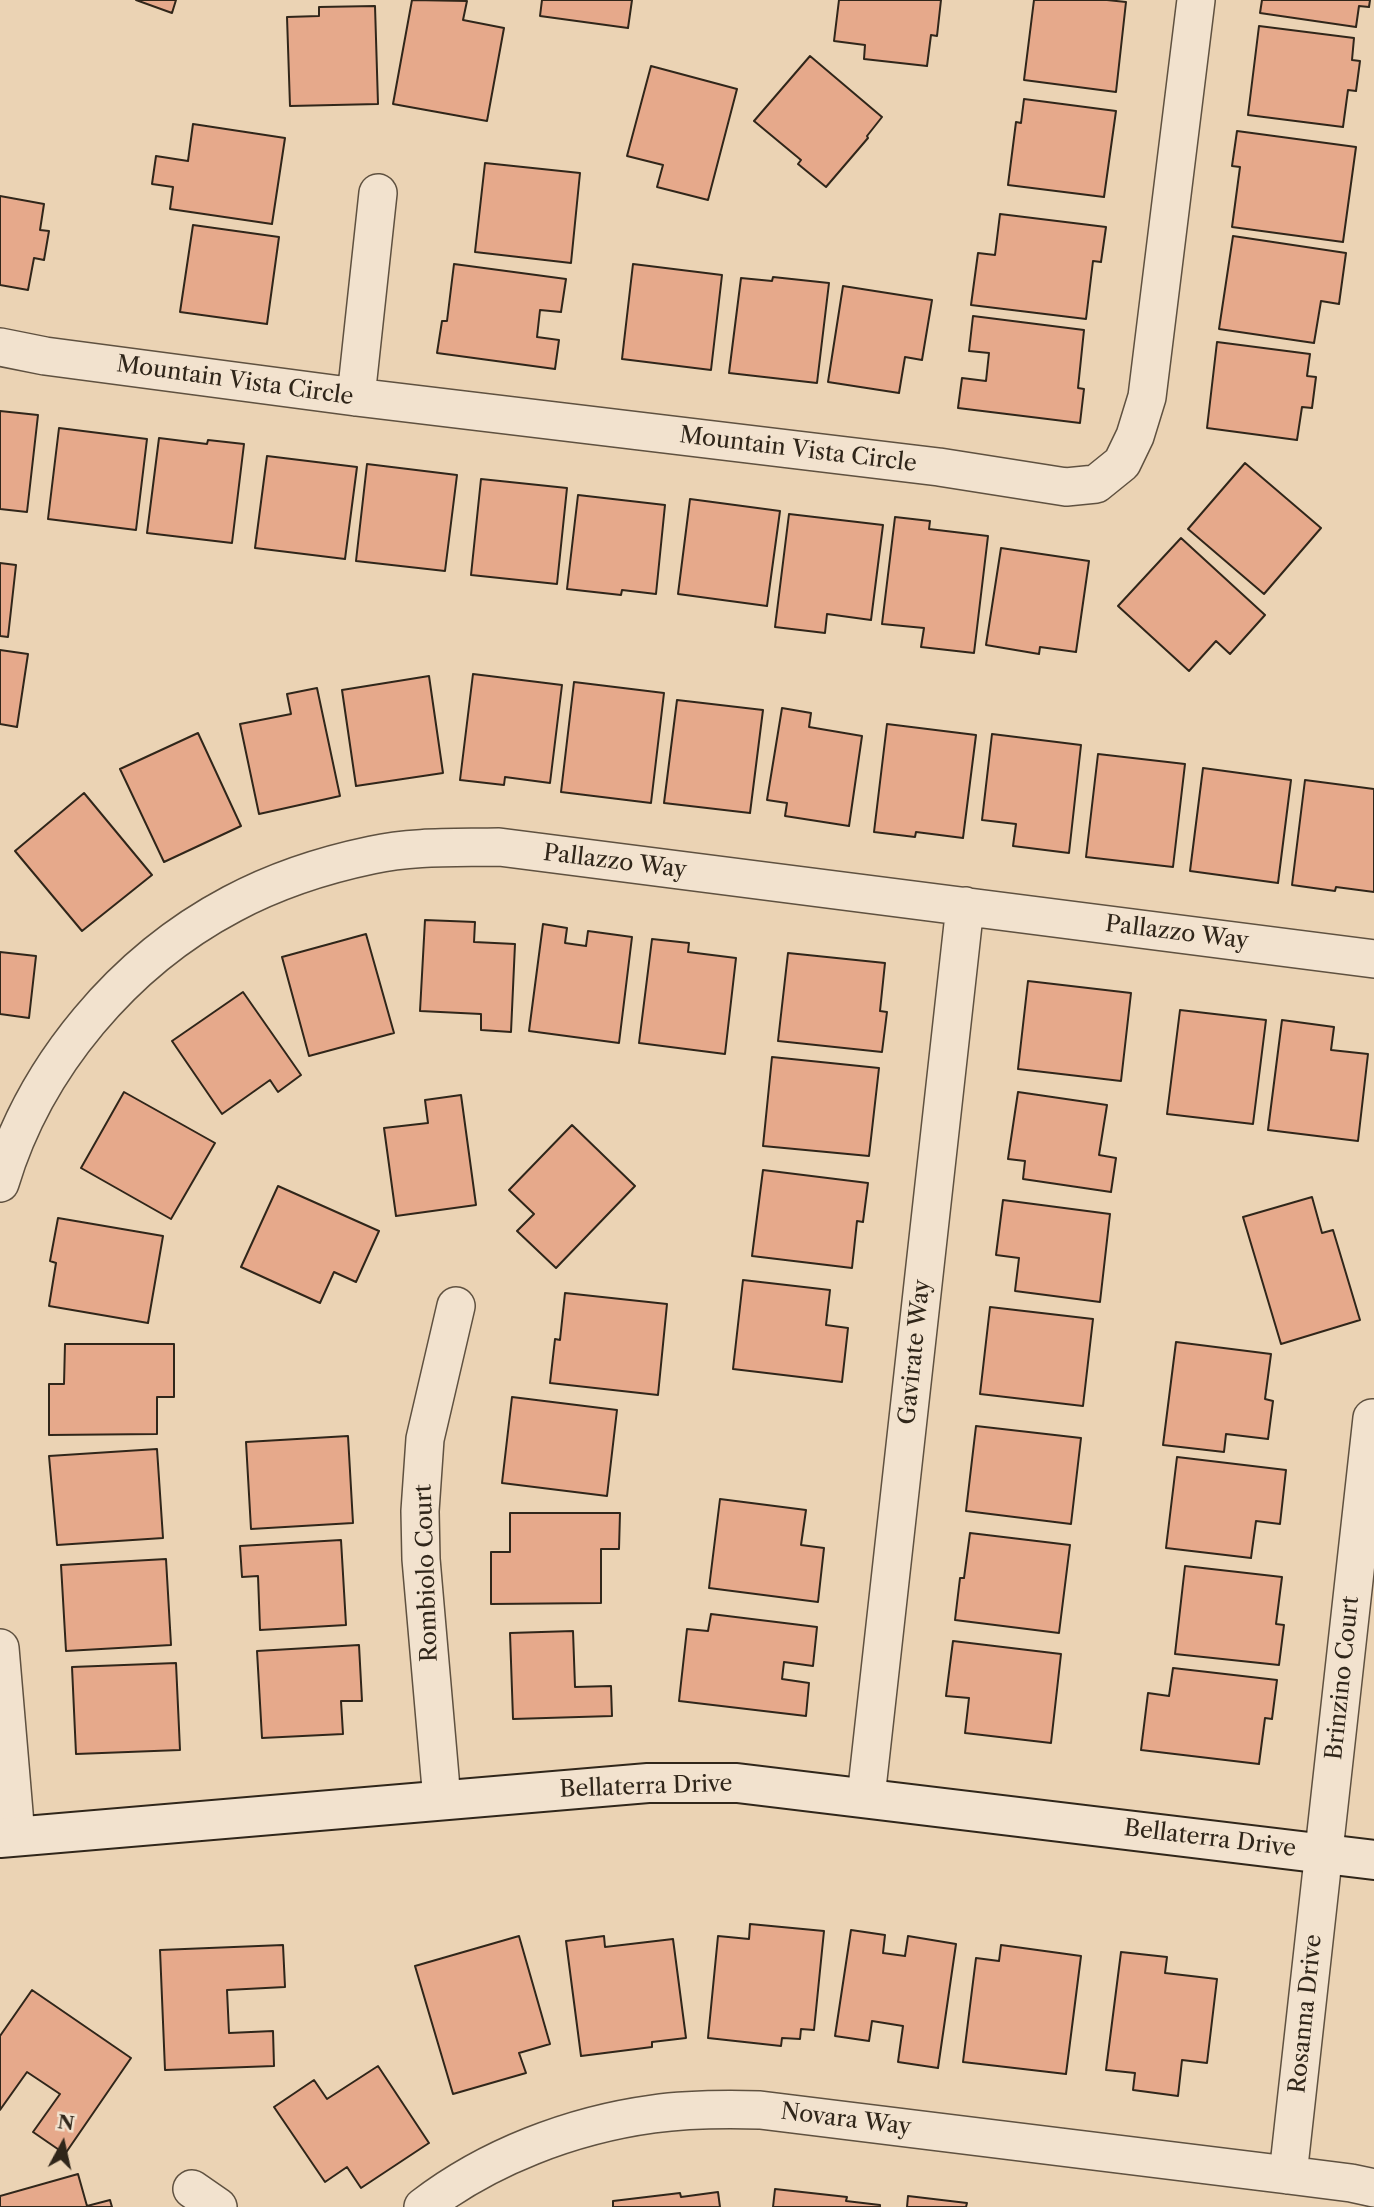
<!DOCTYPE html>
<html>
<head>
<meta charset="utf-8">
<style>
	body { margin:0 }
	#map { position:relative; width:1374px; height:2207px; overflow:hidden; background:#ebd3b4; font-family:"Libre Caslon Text",serif }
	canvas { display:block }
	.north { position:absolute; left:28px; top:2109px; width:70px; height:70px; -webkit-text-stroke:5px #f2e2ce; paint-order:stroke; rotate:8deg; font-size:19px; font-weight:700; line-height:28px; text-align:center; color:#30261a }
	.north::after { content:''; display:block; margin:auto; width:24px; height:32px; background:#30261a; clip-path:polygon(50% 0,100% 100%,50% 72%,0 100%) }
</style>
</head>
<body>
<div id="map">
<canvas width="1374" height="2207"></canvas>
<div class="north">N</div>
</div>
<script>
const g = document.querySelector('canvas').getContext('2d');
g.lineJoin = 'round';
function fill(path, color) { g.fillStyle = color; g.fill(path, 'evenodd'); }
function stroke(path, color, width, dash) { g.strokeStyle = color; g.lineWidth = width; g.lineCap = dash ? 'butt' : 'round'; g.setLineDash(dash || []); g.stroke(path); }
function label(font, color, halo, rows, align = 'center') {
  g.font = font + ' "Libre Caslon Text",serif'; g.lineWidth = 6; g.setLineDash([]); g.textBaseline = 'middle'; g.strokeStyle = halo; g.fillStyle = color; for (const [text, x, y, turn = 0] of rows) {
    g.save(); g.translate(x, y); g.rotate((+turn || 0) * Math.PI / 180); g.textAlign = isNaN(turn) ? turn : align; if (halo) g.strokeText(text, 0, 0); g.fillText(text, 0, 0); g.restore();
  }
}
const building = new Path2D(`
	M136,0H176L172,13Z
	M412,0L467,1L463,20L504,28L487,121L393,104Z
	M542,0H632L628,28L540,16Z
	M839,0H941L937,36L931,35L927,66L864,59L865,45L834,41Z
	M1034,0H1107L1126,2L1116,92L1024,80Z
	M1262,0H1370L1369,7L1359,6L1356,27L1260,13Z
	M375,6L378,104L290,106L287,17L319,16V7Z
	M1259,26L1354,38L1352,60L1360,61L1356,91L1348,90L1343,127L1248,115Z
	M810,56L882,117L867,136L868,138L826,187L798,164L801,160L754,121Z
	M651,66L737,89L708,200L657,187L663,165L627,156Z
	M1024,99L1116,111L1104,197L1008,185L1016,122L1021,123Z
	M193,124L285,138L272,224L170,209L173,187L152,184L156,156L188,161Z
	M1237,131L1356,147L1343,242L1232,227L1240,167L1232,166Z
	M485,163L580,173L571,263L475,252Z
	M0,196L44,204L40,230L49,231L44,260L34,258L28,290L0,285Z
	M1000,214L1106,227L1101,262L1093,261L1086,319L971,305L978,253L995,255Z
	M193,225L279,237L267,324L180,312Z
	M1233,236L1346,253L1339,304L1321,301L1314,343L1219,329Z
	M454,264L566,279L561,312L540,310L537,337L559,340L555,369L437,353L442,321H447Z
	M633,264L722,275L711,370L622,359Z
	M773,277L829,283L817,383L729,373L741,278L772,281Z
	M843,286L932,300L922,360L905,357L899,393L828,382Z
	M973,316L1084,330L1078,388L1084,389L1080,423L958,408L962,378L986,381L989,353L969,351Z
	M1217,342L1310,354L1307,376L1316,377L1312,408L1302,407L1297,440L1207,428Z
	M0,411L38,415L27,512L0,509Z
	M59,428L147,439L136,530L48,519Z
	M159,438L207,444L208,440L244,444L232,543L147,533Z
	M267,456L357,467L345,559L255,548Z
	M1245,463L1321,528L1264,594L1188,529Z
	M367,464L457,475L445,571L356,561Z
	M481,479L567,488L557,584L471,575Z
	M578,495L665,505L656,594L622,590L621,595L567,589Z
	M690,499L780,511L767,606L678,594Z
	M789,514L883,525L871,620L827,614L825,633L775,627Z
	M895,517L930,521L929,529L988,536L974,653L921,647L924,628L882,624Z
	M1181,538L1265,615L1230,654L1216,641L1189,671L1118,606Z
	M1001,548L1089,561L1076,652L1040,647L1039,654L986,645Z
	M0,563L16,565L8,637L0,636Z
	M0,650L28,654L17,727L0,724Z
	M473,674L562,685L550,783L505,777L504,785L460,780Z
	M429,676L443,773L356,786L342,690Z
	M574,682L664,693L651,803L561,792Z
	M317,688L340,796L259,814L240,724L291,714L287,694Z
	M677,700L763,710L750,813L664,803Z
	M782,708L811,713L809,727L862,736L849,826L785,816L787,803L767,800Z
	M887,724L976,735L963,838L916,832L915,837L874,832Z
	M198,733L241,826L164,862L120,769Z
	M992,734L1081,745L1069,853L1013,846L1016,824L982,820Z
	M1098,754L1185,764L1173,867L1086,857Z
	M1203,768L1291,780L1278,883L1190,871Z
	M1305,780L1374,789V892L1336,887L1335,891L1292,885Z
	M84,793L152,875L82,931L15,851Z
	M425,920L475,922L474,942L515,944L511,1032L481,1030V1014L420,1011Z
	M543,924L567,928L565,943L586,946L588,931L632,937L619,1043L529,1031Z
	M366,934L394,1033L309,1056L282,957Z
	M652,939L689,943L688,952L736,958L725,1054L639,1043Z
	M0,952L36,956L29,1018L0,1014Z
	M788,953L885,963L880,1011L887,1012L882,1052L778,1041Z
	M1028,981L1131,993L1121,1081L1018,1069Z
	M243,992L301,1075L278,1092L270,1080L222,1114L172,1041Z
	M1180,1010L1266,1020L1253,1124L1167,1114Z
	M1282,1020L1334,1027L1331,1050L1368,1054L1358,1141L1268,1130Z
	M772,1057L879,1068L869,1156L763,1146Z
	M124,1092L215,1143L171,1219L81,1168Z
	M1018,1092L1107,1105L1099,1155L1116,1158L1111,1192L1023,1179L1025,1161L1008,1159Z
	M461,1095L476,1205L396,1216L384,1128L428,1123L425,1100Z
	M572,1125L635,1186L556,1268L517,1231L534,1214L509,1190Z
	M763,1170L868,1183L863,1222L857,1221L852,1268L752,1256Z
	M278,1186L379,1231L356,1282L334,1272L320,1303L241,1267Z
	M1312,1197L1322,1233L1333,1230L1360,1320L1281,1344L1243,1217Z
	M1003,1200L1110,1214L1100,1302L1015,1291L1019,1258L996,1255Z
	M58,1218L163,1236L148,1323L49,1306L56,1263L50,1261Z
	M743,1280L830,1290L826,1325L848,1328L842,1382L733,1369Z
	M565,1293L667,1304L658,1395L550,1383L555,1339L560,1340Z
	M990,1307L1093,1319L1083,1406L980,1394Z
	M1176,1342L1271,1354L1265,1399L1273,1401L1268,1439L1226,1434L1224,1452L1163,1445Z
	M65,1344H174V1397H157V1434L49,1435V1384H64Z
	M512,1397L617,1410L607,1496L502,1483Z
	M976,1426L1081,1438L1071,1524L966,1511Z
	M348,1436L353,1523L251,1529L246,1442Z
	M157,1449L163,1538L57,1545L49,1456Z
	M1177,1457L1286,1470L1280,1524L1256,1521L1251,1558L1166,1548Z
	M720,1499L806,1510L801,1545L824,1548L818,1602L709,1588Z
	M510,1513H620L619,1549H601V1603L491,1604V1552H510Z
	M970,1533L1070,1545L1059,1633L955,1620L960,1578H964Z
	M341,1540L346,1625L260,1630L258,1576L242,1577L240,1546Z
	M166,1559L171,1645L66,1651L61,1565Z
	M1185,1566L1282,1577L1276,1624L1284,1625L1279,1665L1175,1654Z
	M711,1614L817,1627L813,1666L784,1662L782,1679L809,1683L806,1716L679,1701L687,1629L708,1631Z
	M573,1631L575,1687L611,1686L612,1716L513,1719L510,1633Z
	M953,1641L1061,1654L1051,1743L965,1733L969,1698L946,1696Z
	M359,1645L362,1701H341L343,1734L262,1738L257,1651Z
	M176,1663L180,1750L76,1754L72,1667Z
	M1173,1668L1277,1680L1272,1719L1265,1718L1259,1764L1141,1750L1148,1693L1169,1696Z
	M750,1924L824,1931L814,2030L801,2029L800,2039L782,2038L781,2046L708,2038L718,1936L749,1939Z
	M851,1930L885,1935L883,1953L905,1956L908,1936L956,1944L938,2068L898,2062L903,2026L872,2021L869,2041L835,2036Z
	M519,1936L550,2044L519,2053L526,2073L453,2094L415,1966Z
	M604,1936L605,1947L673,1939L686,2038L652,2042V2047L581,2056L566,1941Z
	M283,1945L285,1987L227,1990L229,2033L273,2031L274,2066L165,2070L160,1950Z
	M1001,1945L1081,1956L1066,2074L963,2062L976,1958L999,1961Z
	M1121,1952L1167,1957L1165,1973L1217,1979L1207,2063L1182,2060L1178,2096L1133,2090L1135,2073L1106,2070Z
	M32,1990L131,2058L65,2154L33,2132L60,2094L27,2072L0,2110V2036Z
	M378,2066L429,2143L361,2188L347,2167L325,2182L274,2107L314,2080L327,2099Z
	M78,2174L87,2206L110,2200L112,2207H0V2196Z
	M775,2189L847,2197L846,2201L880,2205V2207H773Z
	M718,2192L720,2207H613V2201L680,2193L681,2197Z
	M908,2196L967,2203L966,2207H907Z`);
const street = new Path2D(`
	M0,347L45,356L356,397L939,467L1066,487L1096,484L1122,463L1135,436L1147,397L1196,0
	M356,397L378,193
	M0,1183C35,1066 124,961 232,904C275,881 324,865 372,855C413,846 456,848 499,847L1374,959
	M0,1648L16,1836
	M866,1797L965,906
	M442,1800L421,1559L420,1511L425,1439L456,1306
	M1288,2175L1372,1418
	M192,2189L218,2207
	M423,2207C488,2157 572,2125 653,2114C689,2109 724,2109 760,2110L1288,2175L1351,2183L1374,2188`);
const secondary = new Path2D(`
	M0,1838L648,1783H737L1374,1860`);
const streetNames = [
	["Mountain Vista Circle",235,381,8],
	["Mountain Vista Circle",798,450,7],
	["Pallazzo Way",615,862,7],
	["Pallazzo Way",1177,933,7],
	["Gavirate Way",915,1352,-84],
	["Rombiolo Court",427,1573,-92],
	["Brinzino Court",1343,1678,-84],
	["Bellaterra Drive",646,1787,-2],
	["Bellaterra Drive",1210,1839,7],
	["Rosanna Drive",1306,2014,-84],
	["Novara Way",846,2120,7]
];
fill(building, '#e6a98b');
stroke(building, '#30261a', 2);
stroke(street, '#5f5140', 40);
stroke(secondary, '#30261a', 42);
stroke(street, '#f2e2ce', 37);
stroke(secondary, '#f2e2ce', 38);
label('23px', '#30261a', '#f2e2ce', streetNames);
</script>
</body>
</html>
